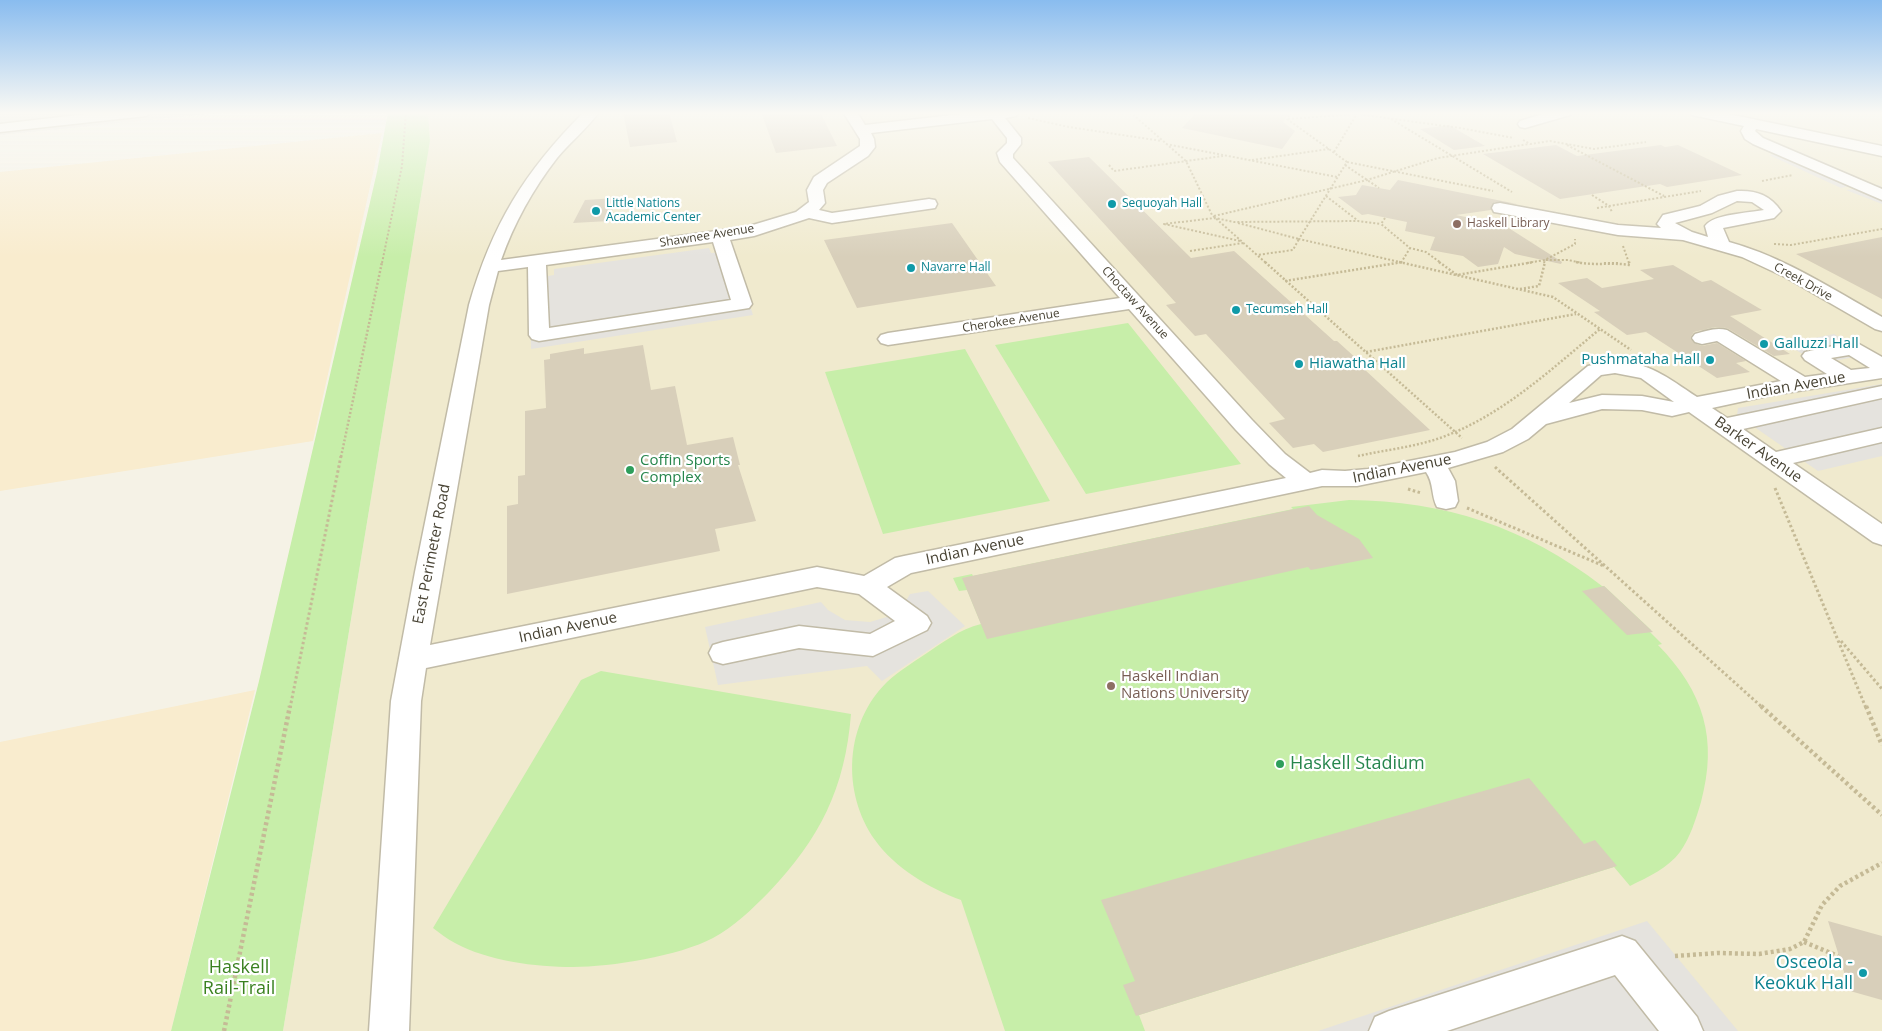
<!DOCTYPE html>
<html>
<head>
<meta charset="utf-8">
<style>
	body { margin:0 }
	canvas { display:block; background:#f5f2e6 }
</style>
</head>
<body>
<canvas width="1882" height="1031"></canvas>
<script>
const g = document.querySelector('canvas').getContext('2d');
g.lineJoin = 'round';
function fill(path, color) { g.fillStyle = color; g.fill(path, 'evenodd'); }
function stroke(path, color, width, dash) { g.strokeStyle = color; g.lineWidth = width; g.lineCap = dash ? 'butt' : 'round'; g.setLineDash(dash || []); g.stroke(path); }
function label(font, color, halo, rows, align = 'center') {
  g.font = font + ' "Open Sans",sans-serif'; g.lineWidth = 4.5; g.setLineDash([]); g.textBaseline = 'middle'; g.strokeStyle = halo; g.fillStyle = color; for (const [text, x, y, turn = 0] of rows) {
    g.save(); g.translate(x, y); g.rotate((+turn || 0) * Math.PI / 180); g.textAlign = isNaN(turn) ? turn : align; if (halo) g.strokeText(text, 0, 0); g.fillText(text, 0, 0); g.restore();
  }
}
const commercial = new Path2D(`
	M382,133L313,441L0,491V172Z
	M255,690L171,1031H0V742Z`);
const industrial = new Path2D(`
	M0,112H228L0,135Z`);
const education = new Path2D(`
	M428,112H1882V1031H283L430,141Z`);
const green = new Path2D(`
	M388,112H428L430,141L283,1031H171L259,681L377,172Z
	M1128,323L1241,464L1086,494L995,345Z
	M965,349L1050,501L883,534L825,372Z
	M1349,500C1445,501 1526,527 1602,586H1604L1651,630L1649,631L1662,644L1658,645C1704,692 1718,739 1701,802C1696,819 1690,838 1680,852C1668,868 1648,877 1630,886L1614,867L1139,1015L1145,1031H1005L961,900C929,888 895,868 875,840C841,792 845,723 887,682C899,671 912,663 924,655C942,643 960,629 981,624L967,590L959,591L953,578L972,574L973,576L1293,509L1291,507Z
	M601,671L851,714C845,789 820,838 769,892C752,909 734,927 713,938C679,956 611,967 573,967C535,967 488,961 455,943C447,939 440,933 433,928L581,680Z`);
const parking = new Path2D(`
	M1798,151L1871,183L1864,184L1868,187L1878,185L1882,187V204L1846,190L1854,189L1850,186L1841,188L1769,155Z
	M709,248L711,253L732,251L753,315L531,349L530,279L554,275V269Z
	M1834,334L1869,354L1819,364L1786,344Z
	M1882,384V456L1818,471L1737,415L1738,408Z
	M928,591L965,626L882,681L867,666L718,685L705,627L821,602L828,610L845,620L870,622L890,616L903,606L910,594Z
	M1647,921L1738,1031H1318Z`);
const building = new Path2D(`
	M623,112H669L677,142L630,147Z
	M761,112H820L837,146L776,153Z
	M1197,112H1290L1283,122L1295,131L1282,149L1182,128Z
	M1449,125L1485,146L1454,150L1420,129Z
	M1556,145L1577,156L1661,145L1665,147L1678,145L1742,175L1667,187L1660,184L1560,199L1483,154Z
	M1089,157L1191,258L1234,251L1334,341H1337L1368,369H1364L1430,430L1323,452L1314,444L1293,448L1269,423L1285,419L1206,334L1195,336L1166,305L1176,303L1048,162Z
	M1398,180L1517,204L1494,202L1491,210L1456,215L1504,225L1562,262L1561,264L1515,254L1504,247L1498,264L1478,267L1463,256L1430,250L1435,237L1405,231L1407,222L1368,214L1362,215L1338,197L1356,195L1362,185L1390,190Z
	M616,198L609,221L573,223L585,200Z
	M952,223L996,286L857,308L824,240Z
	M1882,237V299L1796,254Z
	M1673,265L1702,282L1711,280L1762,310L1730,316L1790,354L1774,356L1727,328L1715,327L1694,332L1690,338L1694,343L1702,346L1717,343L1746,361L1736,363L1750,372L1717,378L1646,332L1627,335L1594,312L1600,311L1558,283L1587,278L1602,288L1654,279L1640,270Z
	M643,345L651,390L675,386L687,445L733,437L740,465H738L756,521L715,529L720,551L507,594V506L518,504V476L525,475V411L546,408L544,360L550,359V354L584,348V354Z
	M1309,506L1317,515L1359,539L1373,558L1311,570L1308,567L987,639L962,578Z
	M1604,586L1653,632L1627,635L1582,591Z
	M1529,778L1584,844L1595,840L1617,866L1136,1016L1123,985L1135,981L1101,900Z
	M1828,921L1882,936V1000L1850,991Z`);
const pathFar3 = new Path2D(`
	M1130,112L1186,161L1212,215L1266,263
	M1291,112L1287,119L1347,162L1299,239L1404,263
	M1028,118L1069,127L1162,141
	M1288,119L1357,114L1460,128L1514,138
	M1391,119L1512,192
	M1523,140L1530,144L1550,141L1594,149L1646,142
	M1166,144L1337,177
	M1567,145L1664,196
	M1334,152L1358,112
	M1252,160L1329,149
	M1347,162L1493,191
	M1109,165L1114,171L1223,156
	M1345,165L1379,188
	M1762,181L1793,175
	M1592,195L1609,206L1612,212
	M1326,196L1357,220
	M1597,208L1701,191
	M1214,216L1367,180L1438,158L1529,144
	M1385,218L1381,224L1410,248L1426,252L1441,263
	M1238,223L1299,239L1293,250L1257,255
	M1240,241L1164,224L1215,218L1234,222L1358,221L1381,224
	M1774,244L1791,245L1882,229
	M1623,246L1629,263
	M1190,251L1243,243
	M382,263L402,166L406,112
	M1401,263L1410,248
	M1527,263L1545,260L1575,244V239
	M1544,263L1545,260H1568L1582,263
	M1604,263H1618`);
const pathFar2 = new Path2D(`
	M1265,262L1462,438
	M1399,262L1553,297L1631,350
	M1439,262L1457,275L1534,262
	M1576,262C1595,266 1611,262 1630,265L1629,262
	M1285,281L1403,262
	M1520,289L1539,286L1545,262
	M1366,352L1576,314
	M1358,456C1385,450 1414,447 1440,438C1502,416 1550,370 1600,329
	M341,457L382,262`);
const pathFar1 = new Path2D(`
	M1495,467L1763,708
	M1775,488L1866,708
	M1408,489L1421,493
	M1467,508L1604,566
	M1841,641L1882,689
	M290,708L341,456`);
const path = new Path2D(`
	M1761,706L1882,815
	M1866,706L1882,745
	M1804,942L1838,956
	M1675,956L1718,953L1759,954L1790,949L1804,942L1822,905L1840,886L1882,863
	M224,1031L290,706`);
const minor = new Path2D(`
	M104,112H153L146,116L0,132V124Z
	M584,112H599C587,129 570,142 557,158C533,189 514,223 501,260L746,227L796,212L809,202L807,190L814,177L860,146V139L843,112H857L865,125L979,112H1018L1016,116L1005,118L1021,138V144L1013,154V158L1252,420L1285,454L1310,473L1322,470L1345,471L1368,469L1455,452L1487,442L1512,429L1588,366C1637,353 1658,371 1697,397L1781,381L1717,341L1702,344L1695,342L1692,338L1695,334C1706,331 1716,327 1727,330L1805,377L1827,374L1805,360L1802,356L1805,352L1852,342L1859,344L1882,357V378L1772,395L1712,408L1727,418L1882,386V398L1743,429L1776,452L1882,428V442L1793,463L1882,524V545L1873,542L1689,412L1672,416L1642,410L1602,409L1546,424L1528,439L1503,452L1448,468L1455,481L1458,501L1455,507L1446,509L1437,507C1431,496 1434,483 1426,472L1357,486H1322L911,573L887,587L927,616L931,623L927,630L873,656L799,648L723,664L713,661L709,653L713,645L723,642L799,626L870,634L895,621L859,594L817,587L426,668L421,701L409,1031H369L391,701L415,572L469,305C492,225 524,172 584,112ZM992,119L1007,138V143L997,153L1000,162L1120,298L888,333L881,335L878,339L881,343L888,345L1129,309L1236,430L1269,464L1286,478L904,556L895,558L864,576L817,567L430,645L489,305L498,271L528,267L529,335L532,339L539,341L749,308L752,304L730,240L754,236L809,218L832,223L935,208L937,204L935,200L929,199L832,213L819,210L825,203L823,190L827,183L868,156L875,147L874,139L871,133ZM713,242L731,300L549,328L546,265ZM1849,355L1870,368L1851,370L1831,358ZM1615,373L1641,378L1674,402L1642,396L1602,395L1569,403L1601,375Z
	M1549,112H1572L1570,115L1525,128L1520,127L1518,124L1520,121Z
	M1690,112H1719L1882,146V156L1756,129L1755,131L1763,138L1882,189V200L1753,144L1745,139L1741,131L1744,126L1692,115Z
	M1737,191C1756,190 1770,195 1781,211L1774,218L1723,228L1729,242C1784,257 1832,289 1882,317V331L1875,329L1785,277L1742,257L1683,240L1618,235L1500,213L1494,212L1492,208L1494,204L1500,203L1618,225L1661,228L1657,224L1663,215L1700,206L1718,196ZM1737,201L1752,202L1764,210C1749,213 1713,214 1705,226L1708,237L1692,232L1675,223L1712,213Z
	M1622,936L1635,941L1697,1017L1703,1031H1659L1615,975L1447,1031H1369L1375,1017L1389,1011Z`);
const markers = [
	[1112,204,5,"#0f9aa8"],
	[596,211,5,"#0f9aa8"],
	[1457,224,5,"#8d6e63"],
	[911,268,5,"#0f9aa8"],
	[1236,310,5,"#0f9aa8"],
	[1764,344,5,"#0f9aa8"],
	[1710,360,5,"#0f9aa8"],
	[1299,364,5,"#0f9aa8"],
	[630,470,5,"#2e9e5b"],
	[1111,686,5,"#8d6e63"],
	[1280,764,5,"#2e9e5b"],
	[1863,973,5,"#0f9aa8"]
];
const farCulturenames = [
	["Little Nations",606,204],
	["Academic Center",606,218],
	["Sequoyah Hall",1122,204],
	["Navarre Hall",921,268],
	["Tecumseh Hall",1246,310]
];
const farEducationnames = [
	["Haskell Library",1467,224]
];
const farStreetnames = [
	["Shawnee Avenue",707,236,-9],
	["Creek Drive",1803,282,29],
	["Choctaw Avenue",1135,303,48],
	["Cherokee Avenue",1011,321,-9]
];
const cultureNames = [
	["Galluzzi Hall",1774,344],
	["Pushmataha Hall",1700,360,"right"],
	["Hiawatha Hall",1309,364]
];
const streetNames = [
	["Indian Avenue",1796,386,-10],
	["Barker Avenue",1758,450,35],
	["Indian Avenue",1402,469,-11],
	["Indian Avenue",975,550,-12],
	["East Perimeter Road",432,554,-79],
	["Indian Avenue",568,628,-12]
];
const leisureNames = [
	["Coffin Sports",640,461],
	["Complex",640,478]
];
const educationNames = [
	["Haskell Indian",1121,677],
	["Nations University",1121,694]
];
const nearLeisurenames = [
	["Haskell Stadium",1290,764]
];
const nearCulturenames = [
	["Osceola -",1853,963],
	["Keokuk Hall",1853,984]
];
const nearParknames = [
	["Haskell",239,968],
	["Rail-Trail",239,989]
];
fill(commercial, '#f9ecce');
fill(industrial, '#e7e3db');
fill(education, '#f0eace');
fill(green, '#c7eea9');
fill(parking, '#e5e3de');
fill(building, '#d8cfba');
stroke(minor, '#c1bba7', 3);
stroke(pathFar3, '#c5ba96', 2, [2, 2]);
stroke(pathFar2, '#c5ba96', 2.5, [2, 2]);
stroke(pathFar1, '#c5ba96', 3, [2.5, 2.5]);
stroke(path, '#c5ba96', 4.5, [3, 3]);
fill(minor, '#fff');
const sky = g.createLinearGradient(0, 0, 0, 257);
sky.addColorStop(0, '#89bcef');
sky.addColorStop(0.44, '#faf9f4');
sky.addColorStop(1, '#faf9f400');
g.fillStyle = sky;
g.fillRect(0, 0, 1882, 257);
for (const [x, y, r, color] of markers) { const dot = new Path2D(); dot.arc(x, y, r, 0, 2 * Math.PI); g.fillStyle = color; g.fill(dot); stroke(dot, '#fff', 2); }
label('12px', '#0d838f', '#fff', farCulturenames, 'left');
label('12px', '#785e54', '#fff', farEducationnames, 'left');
label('12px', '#484334', '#fff', farStreetnames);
label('15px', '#0d838f', '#fff', cultureNames, 'left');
label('15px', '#484334', '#fff', streetNames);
label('15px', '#27864d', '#fff', leisureNames, 'left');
label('15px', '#785e54', '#fff', educationNames, 'left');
label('18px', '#27864d', '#fff', nearLeisurenames, 'left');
label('18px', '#0d838f', '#fff', nearCulturenames, 'right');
label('18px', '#3a8120', '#fff', nearParknames);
</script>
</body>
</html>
